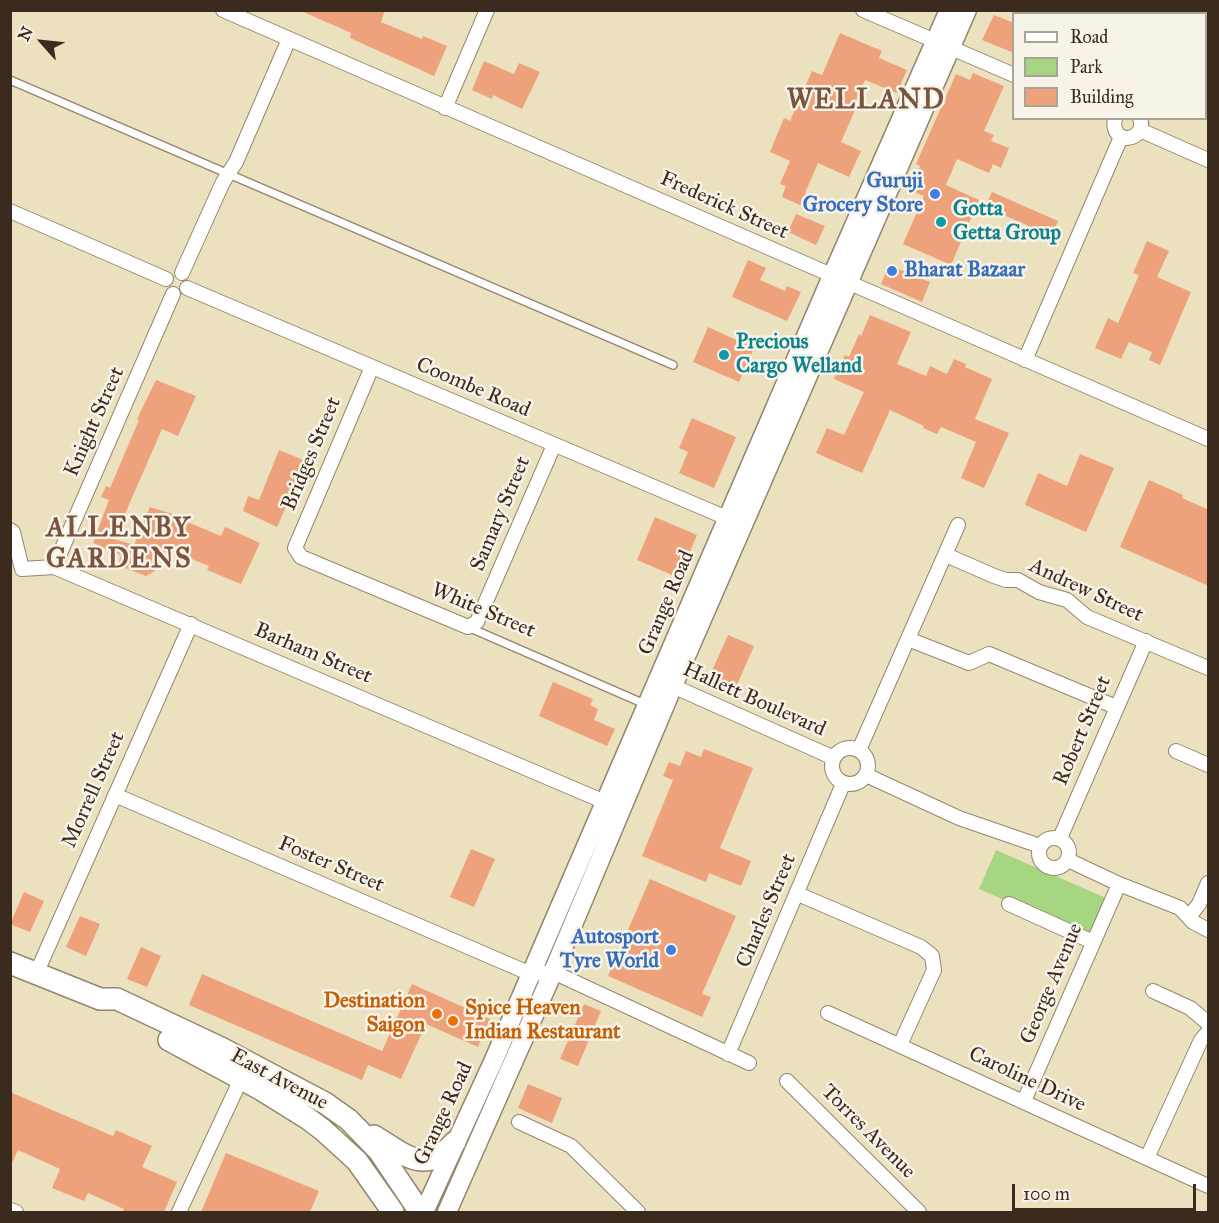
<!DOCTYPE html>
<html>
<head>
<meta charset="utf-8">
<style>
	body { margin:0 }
	#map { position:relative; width:1219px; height:1223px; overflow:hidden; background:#ece1bf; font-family:"IM FELL Great Primer",serif }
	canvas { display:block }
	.frame { position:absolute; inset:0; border:12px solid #3b2a1e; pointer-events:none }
	.legend { position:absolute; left:1012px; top:12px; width:195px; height:108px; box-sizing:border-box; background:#f7f3e8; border:2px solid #aca397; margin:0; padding:8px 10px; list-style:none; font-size:18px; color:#3b2a1e }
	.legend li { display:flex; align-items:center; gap:12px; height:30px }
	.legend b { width:30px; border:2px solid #aca397 }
	.north { position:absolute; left:12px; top:12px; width:60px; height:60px; -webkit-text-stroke:4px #f7f3e8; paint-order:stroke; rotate:297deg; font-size:16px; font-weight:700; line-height:24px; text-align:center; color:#3b2a1e }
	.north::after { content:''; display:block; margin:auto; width:21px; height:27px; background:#3b2a1e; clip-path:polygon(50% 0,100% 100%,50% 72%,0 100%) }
	.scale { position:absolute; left:1012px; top:1184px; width:184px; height:27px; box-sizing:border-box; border:3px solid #3b2a1e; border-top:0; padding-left:8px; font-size:18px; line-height:21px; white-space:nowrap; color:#3b2a1e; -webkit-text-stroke:4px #f7f3e8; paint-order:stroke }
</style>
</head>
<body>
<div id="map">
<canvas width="1219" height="1223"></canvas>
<div class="frame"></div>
<ul class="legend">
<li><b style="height:8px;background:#fff"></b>Road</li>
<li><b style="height:16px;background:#a7d683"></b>Park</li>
<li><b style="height:16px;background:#eea27b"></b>Building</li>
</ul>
<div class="north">N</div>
<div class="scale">100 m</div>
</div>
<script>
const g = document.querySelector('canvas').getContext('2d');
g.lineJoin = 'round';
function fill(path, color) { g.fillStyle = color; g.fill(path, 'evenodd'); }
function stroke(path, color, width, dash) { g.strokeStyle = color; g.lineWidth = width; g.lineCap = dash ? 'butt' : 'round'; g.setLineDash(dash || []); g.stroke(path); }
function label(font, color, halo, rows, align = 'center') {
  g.font = font + ' "IM FELL Great Primer",serif'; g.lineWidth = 5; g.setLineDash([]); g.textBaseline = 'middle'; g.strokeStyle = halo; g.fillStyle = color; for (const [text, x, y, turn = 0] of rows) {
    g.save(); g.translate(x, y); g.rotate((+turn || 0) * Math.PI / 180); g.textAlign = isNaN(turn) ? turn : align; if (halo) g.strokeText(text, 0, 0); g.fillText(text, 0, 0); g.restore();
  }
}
const green = new Path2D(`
	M996,850L1106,898L1089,937L979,889Z`);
const building = new Path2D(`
	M299,10H385L381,22L422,39L423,36L447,46L434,76L350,38L351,33Z
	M994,15L1014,23V53L982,40Z
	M840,33L882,51L879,58L907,70L897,93L865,80L853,107L856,108L841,142L861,151L849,177L818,163L805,193L812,196L807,208L782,197L786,186L780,184L790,161L770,152L784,118L790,121L812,71L822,75Z
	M484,61L514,74L519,63L540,72L522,109L493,95L492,99L472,90Z
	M973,73L1004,86L984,131L994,135L991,141L1009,148L1001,168L993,164L989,173L957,159L946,185L979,200L951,265L903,244L924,196L914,192L912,188L920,166L916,164L956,74L970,80Z
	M992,192L1058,221L1052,236L985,207Z
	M796,214L825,226L816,245L788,232Z
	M1147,241L1169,251L1157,277L1191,292L1160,365L1149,360L1152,352L1129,342L1121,359L1095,348L1108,318L1118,323L1139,275L1133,273Z
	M748,260L766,268L760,280L785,291L787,286L801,292L787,321L732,297Z
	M889,265L930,282L922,302L881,284Z
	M870,315L911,332L897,364L926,376L930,366L947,374L954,359L966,364L965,367L992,379L975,419L1009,433L984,488L961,478L976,442L941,427L937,434L923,428L924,426L890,410L862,473L816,453L827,428L844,435L864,392L834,379L845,355L849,357L859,334L861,336Z
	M708,327L754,348L739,382L693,362Z
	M156,380L196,396L178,436L162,429L114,539L134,545L150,507L179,516L178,518L221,536L225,527L260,543L241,584L207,570L209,566L167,549L155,571L146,576L118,565L121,555L93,543L109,500L101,497L106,486L110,488L139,420L137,419Z
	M692,418L736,437L714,488L679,473L688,452L679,448Z
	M279,450L306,461L277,527L243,511L248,496L259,500Z
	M1080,454L1114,468L1086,532L1025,505L1038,473L1067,486Z
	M1149,480L1183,495L1182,498L1209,510V586L1120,547Z
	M655,517L697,535L679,578L637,560Z
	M728,635L754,646L733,694L707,682Z
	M553,682L593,699L590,705L598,709L594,720L615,729L607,746L539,716Z
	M704,749L753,768L720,848L751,861L741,886L709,873L706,882L642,856L673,780L663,776L669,762L680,766L686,751L701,757Z
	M471,849L495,859L474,907L450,897Z
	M650,879L736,916L702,994L711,997L702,1017L608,976Z
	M24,892L44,901L30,932L10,924Z
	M80,916L100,924L86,956L66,947Z
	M141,947L161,956L147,987L127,979Z
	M202,974L382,1051L412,984L490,1019L478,1047L426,1024L401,1079L368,1065L362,1080L189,1005Z
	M584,1004L601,1011L578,1066L560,1059Z
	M528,1084L562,1098L552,1123L518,1108Z
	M10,1092L113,1136L116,1130L152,1146L142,1167L177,1182L164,1212H123L124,1209L88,1193L84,1201L52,1188L60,1169L18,1150L10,1167Z
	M226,1153L319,1191L310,1212H201Z`);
const lane = new Path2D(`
	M10,80L673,365
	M468,627L647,705`);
const street = new Path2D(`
	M223,10L1208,439
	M863,10L1014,75
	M1177,14L1178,10
	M445,108L487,10
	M1115,118C1109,147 1148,142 1140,118
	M1140,130L1208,160
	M10,211L166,279
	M182,273L223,182L236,162L289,39
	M187,288L734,521
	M1025,360L1121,137
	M372,367L295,548L301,557L468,627L477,622L554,445
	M10,530L13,532L22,569L54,567L612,805
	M946,555L994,576L1006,580H1018L1039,592L1067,600L1087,617L1208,668
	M54,567L173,294
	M908,639L969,663L989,654L1116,707
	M666,683L834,758
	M832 766a18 18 0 1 1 36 0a18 18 0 1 1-36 0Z
	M859,750L958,525
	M1176,751L1208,765
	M866,775L959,818L1040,846
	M115,795L531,974L553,972L749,1063
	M1039 853a15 15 0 1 1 30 0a15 15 0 1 1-30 0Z
	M1060,838L1146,641
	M1068,860L1119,884L1180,908L1193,922L1208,930
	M798,894L921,947L932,956L934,970L900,1045
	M1009,904L1093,942
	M1189,917L1199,904L1208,883
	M36,974L191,624
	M1153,991L1190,1008L1208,1023
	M828,1013L1208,1186
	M728,1054L843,784
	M787,1081L919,1212
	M1024,1101L1119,884
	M519,1122L571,1146L638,1212
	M1147,1158L1201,1040L1208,1032
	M10,1210L16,1212
	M179,1212L241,1079`);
const secondary = new Path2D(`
	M424,1212L493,1062L832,276L949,10
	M447,1212L553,972L673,686L967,10`);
const primary = new Path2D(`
	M10,963L100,999H117L221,1048L325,1103L349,1120L379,1151L420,1212
	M169,1040L262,1090L307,1118L323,1130L357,1161L393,1212
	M374,1136C405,1155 425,1176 455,1142`);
const markers = [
	[935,194,6,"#3f7fe0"],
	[941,222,6,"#0f9aa8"],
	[892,271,6,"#3f7fe0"],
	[724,355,6,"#0f9aa8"],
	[671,950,6,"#3f7fe0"],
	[437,1014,6,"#e8710a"],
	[453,1021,6,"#e8710a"]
];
const shopNames = [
	["Guruji",923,182],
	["Grocery Store",923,206],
	["Bharat Bazaar",904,271,"left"],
	["Autosport",659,938],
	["Tyre World",659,962]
];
const streetNames = [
	["Frederick Street",724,206,24],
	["Coombe Road",473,388,23],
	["Knight Street",95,422,-66],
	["Bridges Street",312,454,-67],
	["Samary Street",501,514,-67],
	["Andrew Street",1086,591,25],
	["Grange Road",667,603,-67],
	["White Street",483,611,23],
	["Barham Street",313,654,23],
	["Hallett Boulevard",754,700,24],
	["Robert Street",1083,731,-67],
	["Morrell Street",94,790,-66],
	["Foster Street",331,865,23],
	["Charles Street",767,911,-67],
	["George Avenue",1052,984,-67],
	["East Avenue",279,1080,28],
	["Caroline Drive",1027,1080,25],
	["Grange Road",444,1114,-65],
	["Torres Avenue",868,1132,45]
];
const cultureNames = [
	["Gotta",953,210],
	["Getta Group",953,234],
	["Precious",736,343],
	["Cargo Welland",736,367]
];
const foodNames = [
	["Destination",425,1002],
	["Saigon",425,1026],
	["Spice Heaven",465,1009,"left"],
	["Indian Restaurant",465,1033,"left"]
];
const districtNames = [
	["WELLAND",866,101],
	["ALLENBY",119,529],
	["GARDENS",119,560]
];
fill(green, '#a7d683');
fill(building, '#eea27b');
stroke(lane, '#94866e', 10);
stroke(street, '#94866e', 16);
stroke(secondary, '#94866e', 21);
stroke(primary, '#94866e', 24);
stroke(lane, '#fff', 7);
stroke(street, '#fff', 14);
stroke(secondary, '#fff', 18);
stroke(primary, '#fff', 21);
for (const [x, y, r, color] of markers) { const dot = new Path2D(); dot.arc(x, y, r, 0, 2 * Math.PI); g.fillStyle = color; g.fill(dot); stroke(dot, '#f7f3e8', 2); }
label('bold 21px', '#366cbe', '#f7f3e8', shopNames, 'right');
label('21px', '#3b2a1e', '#f7f3e8', streetNames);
label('bold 21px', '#0d838f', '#f7f3e8', cultureNames, 'left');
label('bold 21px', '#c56008', '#f7f3e8', foodNames, 'right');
g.letterSpacing = '1.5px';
label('bold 27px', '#7a543f', '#f7f3e8', districtNames);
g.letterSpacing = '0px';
</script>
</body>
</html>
